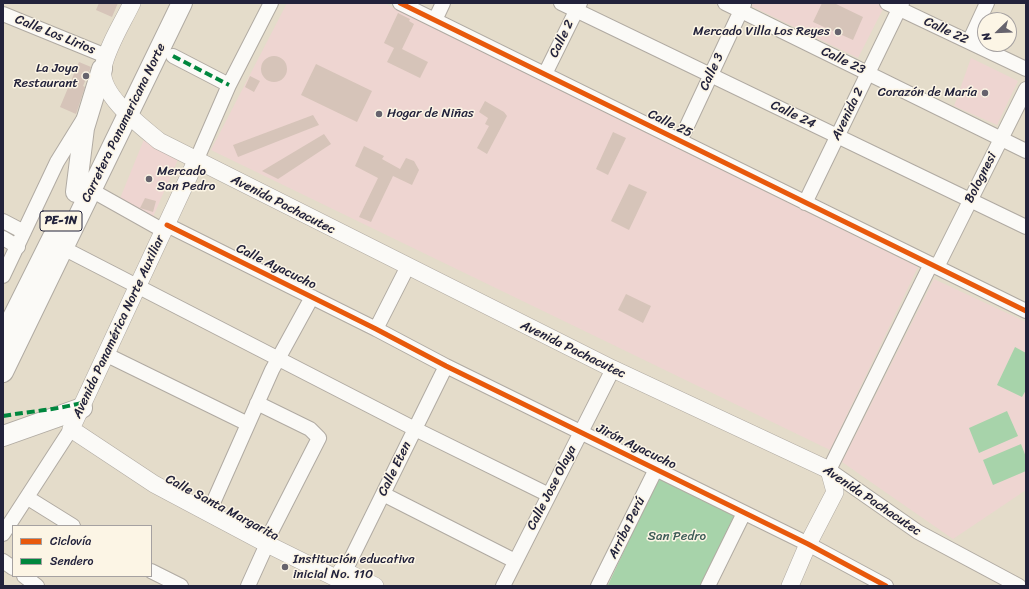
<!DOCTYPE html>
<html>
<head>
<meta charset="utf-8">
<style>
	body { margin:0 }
	#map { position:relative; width:1029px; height:589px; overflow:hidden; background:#e4dcca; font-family:Sriracha,sans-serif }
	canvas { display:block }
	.frame { position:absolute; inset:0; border:4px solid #22223b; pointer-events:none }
	.legend { position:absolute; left:12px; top:525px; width:140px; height:52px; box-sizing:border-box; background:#fcf5e5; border:1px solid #a5a1a1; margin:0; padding:5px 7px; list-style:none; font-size:12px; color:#22223b }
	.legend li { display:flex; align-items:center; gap:8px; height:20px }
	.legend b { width:20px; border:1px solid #a5a1a1 }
	.north { position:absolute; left:977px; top:12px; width:40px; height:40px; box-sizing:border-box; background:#fcf5e5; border:1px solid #a5a1a1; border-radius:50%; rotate:247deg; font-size:11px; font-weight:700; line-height:16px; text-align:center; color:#22223b }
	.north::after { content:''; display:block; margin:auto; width:14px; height:18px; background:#66636d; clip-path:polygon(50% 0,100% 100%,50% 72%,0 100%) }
</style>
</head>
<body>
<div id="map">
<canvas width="1029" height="589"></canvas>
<div class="frame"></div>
<ul class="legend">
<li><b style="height:5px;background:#e8590c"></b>Ciclovía</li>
<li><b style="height:5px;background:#00873e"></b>Sendero</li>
</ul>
<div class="north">N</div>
</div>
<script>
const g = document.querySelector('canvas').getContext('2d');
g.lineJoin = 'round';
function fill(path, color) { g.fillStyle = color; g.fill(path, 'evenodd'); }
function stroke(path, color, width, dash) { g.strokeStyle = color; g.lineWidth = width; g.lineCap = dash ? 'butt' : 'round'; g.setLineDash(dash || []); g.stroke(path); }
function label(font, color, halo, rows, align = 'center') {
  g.font = font + ' Sriracha,sans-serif'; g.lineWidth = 3; g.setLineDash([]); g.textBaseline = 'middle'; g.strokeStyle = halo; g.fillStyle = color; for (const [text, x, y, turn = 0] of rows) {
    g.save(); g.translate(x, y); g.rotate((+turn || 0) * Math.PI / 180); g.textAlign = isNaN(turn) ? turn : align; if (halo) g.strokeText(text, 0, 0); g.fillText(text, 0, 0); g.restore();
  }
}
const built = new Path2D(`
	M287,3H384L918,267L830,450L211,150Z
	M753,3H876L884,7L858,58L751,6Z
	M971,58L1018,81L997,125L954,106Z
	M145,137L179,157L153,217L119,201Z
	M934,279L1026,322V490L953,539L842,462Z`);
const green = new Path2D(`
	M1015,347L1026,353V390L1022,397L997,385Z
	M1007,411L1018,436L979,453L969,428Z
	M1021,444L1026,457V471L993,485L983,460Z
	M659,476L735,515L702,586H610L608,585Z`);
const building = new Path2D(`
	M99,3H118L112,17L96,10Z
	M822,3H834L863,17L853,40L813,22Z
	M398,13L410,19L409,21L414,24L402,49L428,62L420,78L387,62L394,48L384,43Z
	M261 69a13 13 0 1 1 26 0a13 13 0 1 1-26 0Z
	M79,62L91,67L83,86L85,87L76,114L60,107Z
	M316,64L372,91L357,122L301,95Z
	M250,76L260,81L254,92L245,87Z
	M485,101L504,112L507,116L487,154L477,148L489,126L485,124L488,118L479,112Z
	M313,115L319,125L238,157L233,145Z
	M613,132L626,138L608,175L596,169Z
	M324,134L331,144L278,179L262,171Z
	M364,146L384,156L382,159L400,169L406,158L414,161L419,170L412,185L393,176L371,222L359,217L378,178L355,166Z
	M629,184L647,192L629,230L611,221Z
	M145,198L156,201L153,212L140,208Z
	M626,294L651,306L643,323L618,310Z`);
const minor = new Path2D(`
	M400,3L1026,311
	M561,3L1026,227
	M725,3L1026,151
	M887,3L1026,69
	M3,14L106,56
	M435,20L443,3
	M969,42L987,3
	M173,56L229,85
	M545,74L580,3
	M680,141L744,4
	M196,161L229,85L271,3
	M91,190L164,231
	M805,203L902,3
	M3,221L24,232
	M167,225L376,329L446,366L808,544L886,586
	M3,238L18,247
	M63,248L415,429L549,495
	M931,264L829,470L918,532L1019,586
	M937,267L1026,89
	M3,276L57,162L83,120
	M376,329L407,268
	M107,355L248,424
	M257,403L310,429L319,438L270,534
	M383,494L515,561
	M28,498L73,526
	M213,503L272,370L312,297
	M3,534L71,429
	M3,561L13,568
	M151,571L181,586
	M345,571L446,366
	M24,576L37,586
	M248,586L267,544
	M503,586L613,369
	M598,586L656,469
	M708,586L744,513`);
const major = new Path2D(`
	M132,3C123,22 107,47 103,68C98,94 141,126 159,141L613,369L829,470L835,492L808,544L790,586
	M196,161L71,429L154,484L267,544L352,586
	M342,570L375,586`);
const highway = new Path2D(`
	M76,192L84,128L102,69
	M3,337L53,237
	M3,372L182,3
	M3,436L82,408`);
const quiet = new Path2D(`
	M173,56L229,85
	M3,416C32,411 56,410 85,402`);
const cycleway = new Path2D(`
	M400,3L1026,311
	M167,225L376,329L446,366L808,544L886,586`);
const markers = [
	[838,32,4,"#66636d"],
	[86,76,4,"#66636d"],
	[985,93,4,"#66636d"],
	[379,114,4,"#66636d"],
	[149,179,4,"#66636d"],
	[285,567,4,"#66636d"]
];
const shields = [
	[61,221,42]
];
const shieldNames = [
	["PE-1N",61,221]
];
const streetNames = [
	["Calle 22",946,31,25],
	["Calle Los Lirios",55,35,22],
	["Calle 2",562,39,-64],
	["Calle 23",843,61,26],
	["Calle 3",712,72,-65],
	["Avenida 2",848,114,-64],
	["Calle 24",793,115,26],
	["Carretera Panamericana Norte",124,123,-64],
	["Calle 25",670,124,26],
	["Bolognesi",981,178,-63],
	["Avenida Pachacutec",283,205,27],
	["Calle Ayacucho",276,267,26],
	["Avenida Panamérica Norte Auxiliar",119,327,-65],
	["Avenida Pachacutec",573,350,26],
	["Jirón Ayacucho",636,447,26],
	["Calle Eten",395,469,-64],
	["Calle Jose Olaya",552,488,-63],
	["Avenida Pachacutec",872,501,34],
	["Calle Santa Margarita",222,508,28],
	["Arriba Perú",627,528,-64]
];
const poiNames = [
	["Mercado Villa Los Reyes",830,32],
	["La Joya",78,69],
	["Restaurant",78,84],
	["Corazón de María",977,93],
	["Hogar de Niñas",387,114,"left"],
	["Mercado",157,172,"left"],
	["San Pedro",157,187,"left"],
	["Institución educativa",293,560,"left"],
	["inicial No. 110",293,575,"left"]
];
const parkNames = [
	["San Pedro",677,537]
];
fill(built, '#eed5d1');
fill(green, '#a7d3aa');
fill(building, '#d6c4b9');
stroke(minor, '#b0aaa2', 16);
stroke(major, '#b0aaa2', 18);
stroke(highway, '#b0aaa2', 22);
stroke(minor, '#fbfaf7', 14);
stroke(major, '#fbfaf7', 17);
stroke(highway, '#fbfaf7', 20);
stroke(quiet, '#00873e', 4, [8, 4]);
stroke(cycleway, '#e8590c', 5);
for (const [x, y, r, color] of markers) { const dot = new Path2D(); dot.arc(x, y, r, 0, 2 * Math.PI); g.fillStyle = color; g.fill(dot); stroke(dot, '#fcf5e5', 1.5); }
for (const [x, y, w] of shields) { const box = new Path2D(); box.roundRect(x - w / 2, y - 10, w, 20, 3); g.fillStyle = '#fcf5e5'; g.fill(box); stroke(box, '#22223b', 1); }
label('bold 12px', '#22223b', null, shieldNames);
label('13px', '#22223b', '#fcf5e5', streetNames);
label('13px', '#22223b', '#fcf5e5', poiNames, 'right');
label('13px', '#3f5d58', '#fcf5e5', parkNames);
</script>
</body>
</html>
